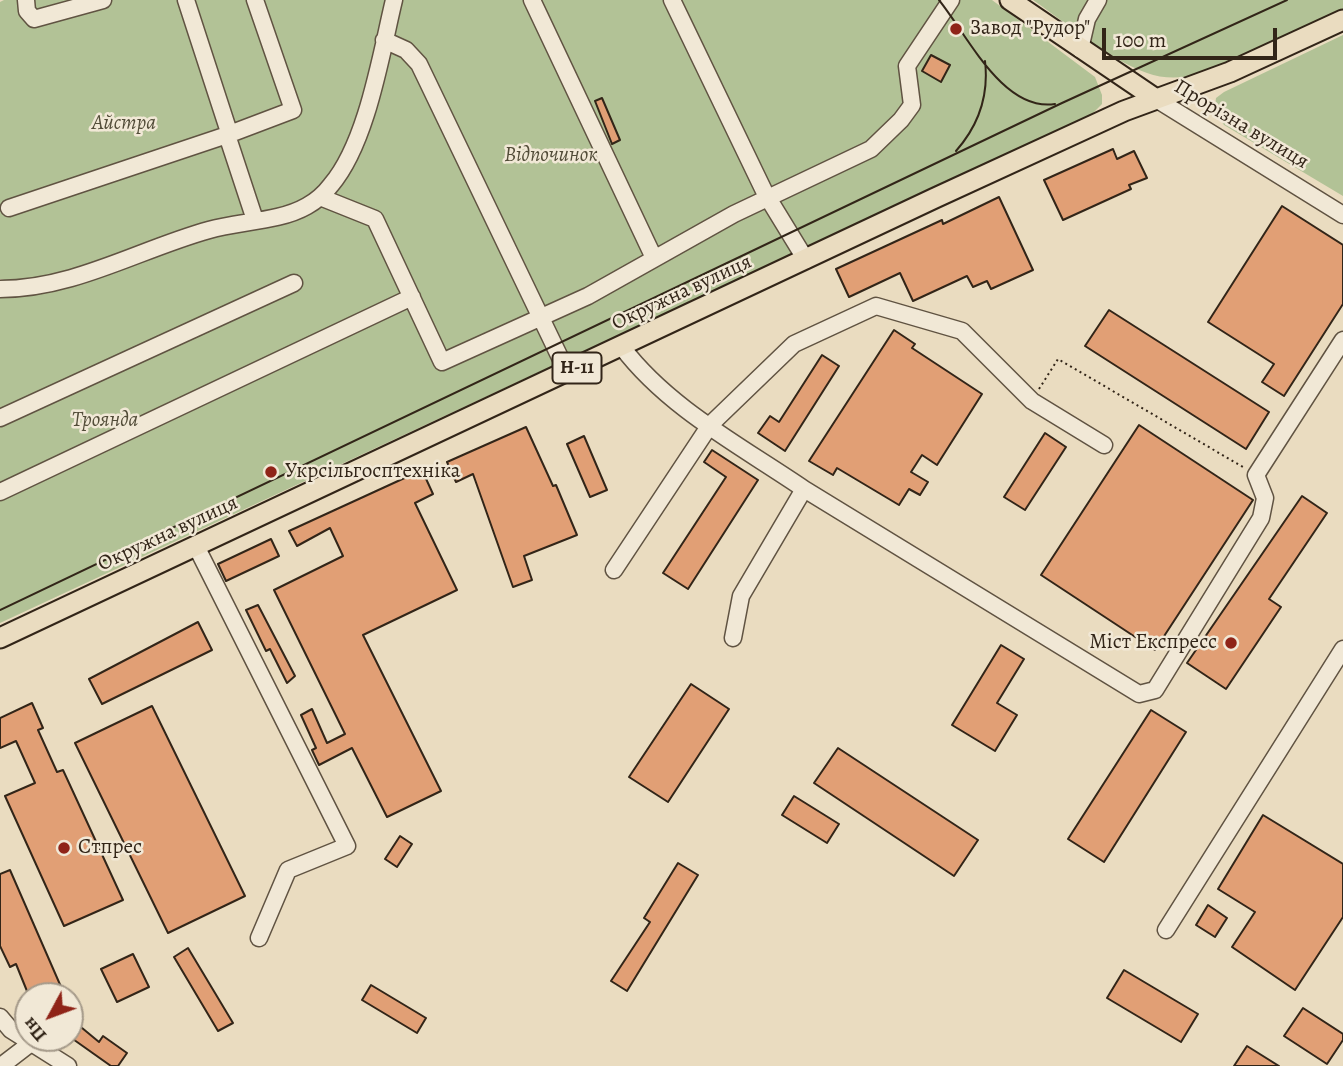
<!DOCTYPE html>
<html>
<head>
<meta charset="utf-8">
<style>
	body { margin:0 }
	#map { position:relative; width:1343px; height:1066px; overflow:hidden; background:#eadcc0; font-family:Alegreya,serif }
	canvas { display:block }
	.north { position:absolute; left:14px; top:982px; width:70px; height:70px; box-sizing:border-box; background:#f1e8d6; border:2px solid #a59a8a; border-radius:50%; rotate:229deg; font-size:19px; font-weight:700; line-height:28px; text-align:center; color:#322518 }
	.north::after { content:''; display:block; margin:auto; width:24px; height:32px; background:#8f2418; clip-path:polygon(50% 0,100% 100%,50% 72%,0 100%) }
	.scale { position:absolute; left:1102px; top:28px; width:175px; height:32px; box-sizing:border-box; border:4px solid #322518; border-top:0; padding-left:9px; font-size:21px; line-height:24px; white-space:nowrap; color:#322518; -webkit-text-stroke:5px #f1e8d6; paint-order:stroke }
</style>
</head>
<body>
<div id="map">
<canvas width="1343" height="1066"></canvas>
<div class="north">Пн</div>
<div class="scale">100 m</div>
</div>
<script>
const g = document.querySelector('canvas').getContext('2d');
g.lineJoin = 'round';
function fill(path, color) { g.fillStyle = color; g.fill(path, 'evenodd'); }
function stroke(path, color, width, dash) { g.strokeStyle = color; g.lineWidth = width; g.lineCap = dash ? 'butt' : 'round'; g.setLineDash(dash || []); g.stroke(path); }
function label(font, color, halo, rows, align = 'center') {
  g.font = font + ' Alegreya,serif'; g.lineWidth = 5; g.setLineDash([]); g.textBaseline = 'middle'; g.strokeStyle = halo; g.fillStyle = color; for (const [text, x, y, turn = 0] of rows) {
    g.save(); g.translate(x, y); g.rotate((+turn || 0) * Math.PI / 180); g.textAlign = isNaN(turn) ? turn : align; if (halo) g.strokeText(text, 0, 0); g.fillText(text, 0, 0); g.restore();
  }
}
const green = new Path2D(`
	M4,0H389L352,141L316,198L59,278L18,283L0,279V2Z
	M398,0H992L1095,77L1102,95V104L1091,115L0,623V293L328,197L360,156Z
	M1033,0H1343V12C1292,36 1202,94 1147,73C1106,58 1069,25 1033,0Z
	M1343,35V196L1224,125C1217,115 1214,110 1216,98L1224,92Z`);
const building = new Path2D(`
	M931,55L950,65L941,82L922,71Z
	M602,98L620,140L612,144L595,101Z
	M1113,149L1117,159L1134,151L1147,178L1129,185L1131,189L1063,220L1044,180Z
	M999,197L1033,270L991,289L987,281L973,287L967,276L913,301L900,273L849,297L836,269L942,220L943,224Z
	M1282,206L1343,245V304L1284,396L1262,382L1274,364L1208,322Z
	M1109,310L1269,412L1246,449L1085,346Z
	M894,330L915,344L912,348L982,394L937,465L922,455L911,472L928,482L920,495L909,489L899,505L837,468L833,475L809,461Z
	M822,355L839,366L785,451L758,433L770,416L779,422Z
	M1139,425L1253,500L1155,650L1041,575Z
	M526,427L553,486L556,485L577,535L524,556L532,580L513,587L473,474L456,482L447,462Z
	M1045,433L1066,447L1025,510L1004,497Z
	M584,436L607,490L590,497L567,444Z
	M712,450L758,480L688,589L663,573L726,477L704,462Z
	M422,470L433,494L415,503L457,590L363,635L441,791L387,817L352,748L319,765L312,750L316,748L301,715L312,709L327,743L345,734L274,590L343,556L330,528L297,546L289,531Z
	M1302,496L1327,513L1269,599L1281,607L1226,689L1187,663Z
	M271,539L279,556L226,581L218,564Z
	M258,605L295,676L287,683L270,649L266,651L246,610Z
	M198,622L212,650L102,704L89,679Z
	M1001,645L1024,659L997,703L1017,715L995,751L952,725Z
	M691,684L729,709L668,802L629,777Z
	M32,703L43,728L38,730L57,772L63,770L123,900L64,926L5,796L35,783L16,741L0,748V718Z
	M152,706L245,896L168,933L75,743Z
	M1151,710L1186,732L1104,862L1068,839Z
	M838,748L978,840L954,876L814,783Z
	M794,796L839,824L827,843L782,815Z
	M1263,815L1343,864V917L1295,990L1232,947L1255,912L1218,889Z
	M400,836L412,844L397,867L385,859Z
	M678,863L698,875L627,991L611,981L650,922L644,918Z
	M10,870L65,996H29L16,964L10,967L0,946V874Z
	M1208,905L1227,918L1215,937L1196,925Z
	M188,948L233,1023L218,1031L174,957Z
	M133,954L149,987L117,1002L101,969Z
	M1124,970L1198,1014L1181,1042L1107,998Z
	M371,985L426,1018L417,1033L362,1000Z
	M1303,1008L1343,1034V1040L1327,1064L1284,1036Z
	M70,1018L99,1042L103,1036L127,1053L118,1066H111L70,1037Z
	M1247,1046L1279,1066H1234Z`);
const path = new Path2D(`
	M1039,389L1058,359L1243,467`);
const minor = new Path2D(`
	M26,0L27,11L34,19L103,0
	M532,0L654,258
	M672,0L765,193L806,260
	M384,40L406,50L419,64L567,372
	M1080,49L1087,19L1098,0
	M1156,99L1343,215
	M320,197L375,219L442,362L588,296L734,214L871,149L901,120L912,105L907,66L951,0
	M9,208L227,135L228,129L186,0
	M255,220L227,135L293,110L255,0
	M0,289C74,289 140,249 209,230C240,221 279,222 307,206C316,201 325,193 331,185C367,143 381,54 394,0
	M622,347C668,408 741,446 804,489L741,596L733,638
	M0,418L294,283
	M804,489L1139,694L1155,690L1261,518L1265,498L1256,475L1343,340
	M0,492L412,297
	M196,546L347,846L288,870L259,938
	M614,570L710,425L794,344L876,306L962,331L1032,401L1104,445
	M1166,930L1343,649
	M0,1017L11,1030L68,1066
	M1,1066L31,1043`);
const major = new Path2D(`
	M1010,0L1156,99
	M0,638L935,198L1124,111L1230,72L1343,20`);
const tram = new Path2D(`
	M939,0C968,36 1003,112 1055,104
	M956,151C978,126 989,95 985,61
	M0,610L1062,103L1287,0`);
const markers = [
	[956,29,7,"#8f2418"],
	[271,472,7,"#8f2418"],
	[1231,643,7,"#8f2418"],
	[64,848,7,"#8f2418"]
];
const shields = [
	[577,368,49]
];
const shieldNames = [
	["Н-11",577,368]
];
const poiNames = [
	["Завод \"Рудор\"",970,29],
	["Укрсільгосптехніка",285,472],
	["Міст Експресс",1217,643,"right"],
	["Стпрес",78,848]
];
const parkNames = [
	["Айстра",124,124],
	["Відпочинок",551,156],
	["Троянда",105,421]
];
const streetNames = [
	["Прорізна вулиця",1241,125,31],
	["Окружна вулиця",682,293,-25],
	["Окружна вулиця",168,534,-25]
];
fill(green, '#b2c296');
fill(building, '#e19f75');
stroke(building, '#322518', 2);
stroke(minor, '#605342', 19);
stroke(major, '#322518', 23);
stroke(path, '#322518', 2, [2, 3.5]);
stroke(minor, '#f1e8d6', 16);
stroke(major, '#eadcc0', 19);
stroke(tram, '#322518', 2);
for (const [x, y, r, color] of markers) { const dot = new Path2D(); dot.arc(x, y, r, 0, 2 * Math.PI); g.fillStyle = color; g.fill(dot); stroke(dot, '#f1e8d6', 2.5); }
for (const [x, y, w] of shields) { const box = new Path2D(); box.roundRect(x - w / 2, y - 15.5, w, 31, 5); g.fillStyle = '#f1e8d6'; g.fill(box); stroke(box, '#322518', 2); }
label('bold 19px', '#322518', null, shieldNames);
label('21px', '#322518', '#f1e8d6', poiNames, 'left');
label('italic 21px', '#524c38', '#f1e8d6', parkNames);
label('21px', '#322518', '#f1e8d6', streetNames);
</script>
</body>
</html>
